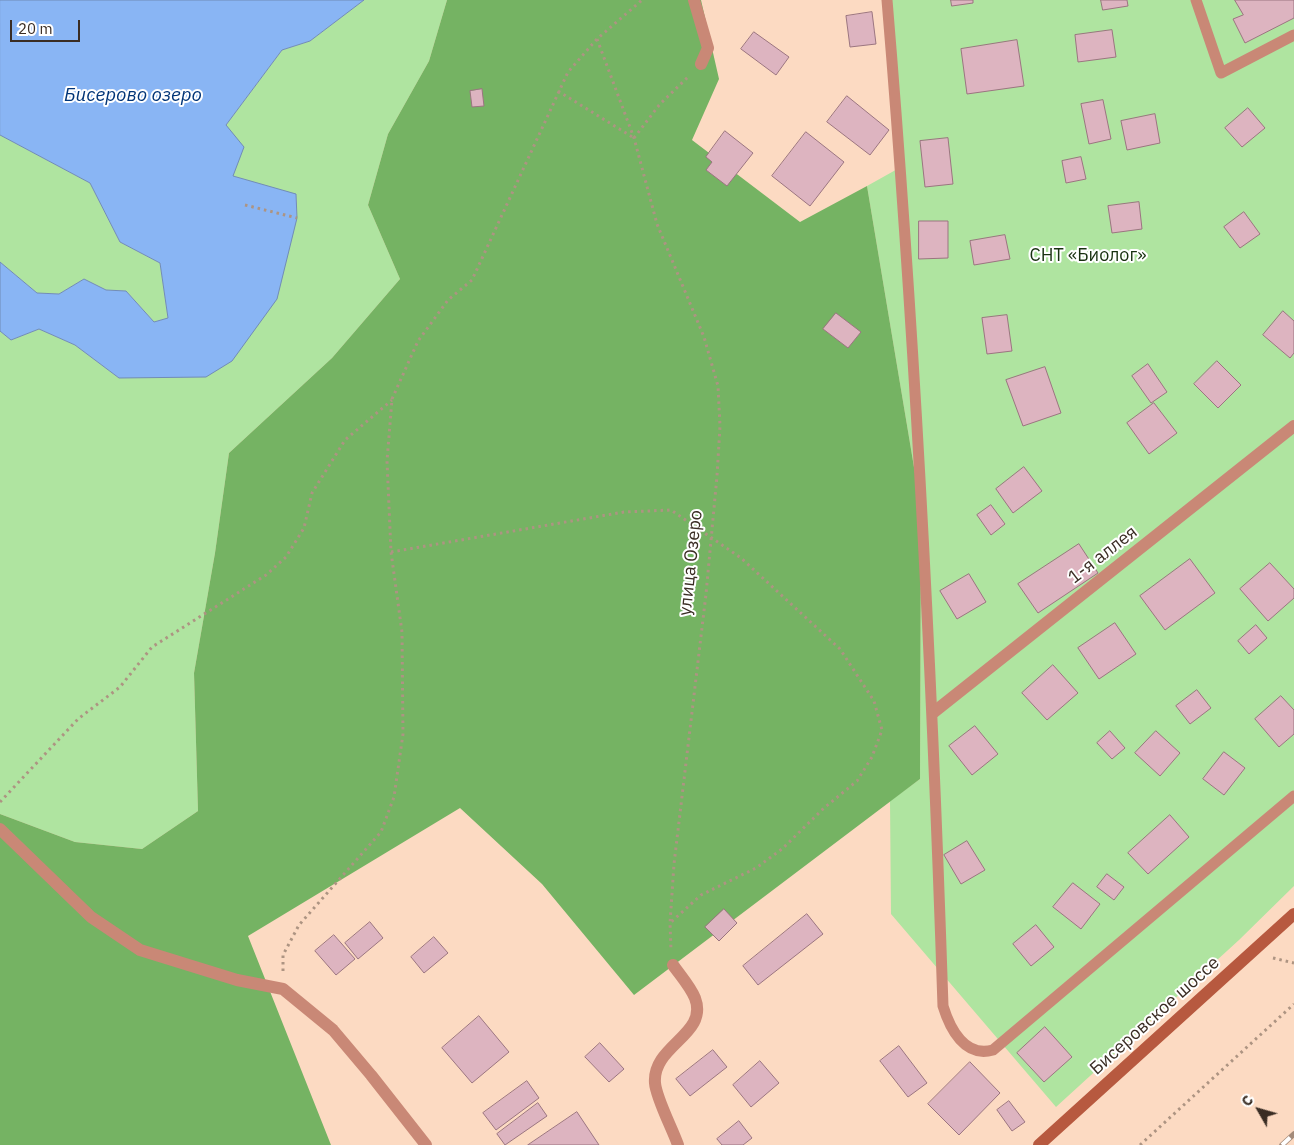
<!DOCTYPE html>
<html>
<head>
<meta charset="utf-8">
<style>
	body { margin:0 }
	#map { position:relative; width:1294px; height:1145px; overflow:hidden; background:#fcdac2; font-family:"IBM Plex Sans",sans-serif }
	canvas { display:block }
	.north { position:absolute; left:1234px; top:1085px; width:50px; height:50px; -webkit-text-stroke:4px #fff; paint-order:stroke; rotate:308deg; font-size:14px; font-weight:700; line-height:20px; text-align:center; color:#3a2d24 }
	.north::after { content:''; display:block; margin:auto; width:18px; height:22px; background:#3a2d24; clip-path:polygon(50% 0,100% 100%,50% 72%,0 100%) }
	.scale { position:absolute; left:10px; top:20px; width:70px; height:22px; box-sizing:border-box; border:2px solid #3a2d24; border-top:0; padding-left:6px; font-size:15px; line-height:18px; white-space:nowrap; color:#3a2d24; -webkit-text-stroke:4px #fff; paint-order:stroke }
</style>
</head>
<body>
<div id="map">
<canvas width="1294" height="1145"></canvas>
<div class="north">С</div>
<div class="scale">20 m</div>
</div>
<script>
const g = document.querySelector('canvas').getContext('2d');
g.lineJoin = 'round';
function fill(path, color) { g.fillStyle = color; g.fill(path, 'evenodd'); }
function stroke(path, color, width, dash) { g.strokeStyle = color; g.lineWidth = width; g.lineCap = dash ? 'butt' : 'round'; g.setLineDash(dash || []); g.stroke(path); }
function label(font, color, halo, rows, align = 'center') {
  g.font = font + ' "IBM Plex Sans",sans-serif'; g.lineWidth = 4; g.setLineDash([]); g.textBaseline = 'middle'; g.strokeStyle = halo; g.fillStyle = color; for (const [text, x, y, turn = 0] of rows) {
    g.save(); g.translate(x, y); g.rotate((+turn || 0) * Math.PI / 180); g.textAlign = isNaN(turn) ? turn : align; if (halo) g.strokeText(text, 0, 0); g.fillText(text, 0, 0); g.restore();
  }
}
const green = new Path2D(`
	M364,0H447L429,61L388,134L368,205L400,279L332,358L229,453L215,553L194,673L198,811L142,849L75,842L0,814V331L11,340L39,329L75,345L119,378L297,218L296,195L233,176L226,125L282,50L310,41Z
	M887,0H1294V886L1239,940L1056,1107L891,914L890,801L920,779L921,509L867,186L901,167Z
	M0,135L90,183L120,242L160,263L168,318L154,322L126,291L106,290L84,279L59,294L37,293L0,262Z`);
const forest = new Path2D(`
	M447,0H701L719,79L692,140L800,222L867,186L921,509L920,779L634,995L542,884L460,808L248,936L331,1145H0V814L75,842L142,849L198,811L194,673L215,553L229,453L332,358L400,279L368,205L388,134L429,61Z`);
const water = new Path2D(`
	M0,0H364L310,41L282,50L226,125L244,147L233,176L296,194L297,218L277,299L232,361L206,377L119,378L75,345L39,329L11,340L0,331V262L37,293L59,294L84,279L106,290L126,291L154,322L168,318L160,263L120,242L90,183L0,135Z`);
const building = new Path2D(`
	M951,0H973V3L952,6Z
	M1101,0H1127L1128,6L1103,10Z
	M1235,0H1294V18L1245,43L1233,19L1243,15Z
	M872,12L876,44L850,47L846,16Z
	M1112,30L1116,57L1078,62L1075,35Z
	M754,32L789,57L776,75L741,49Z
	M1017,40L1024,86L967,94L961,49Z
	M482,89L484,106L472,107L470,91Z
	M847,96L889,130L870,155L827,122Z
	M1103,100L1111,139L1089,144L1081,104Z
	M1248,108L1265,128L1242,147L1225,128Z
	M1155,114L1160,143L1127,150L1121,121Z
	M725,131L753,153L727,186L706,170L712,162L706,157Z
	M806,132L844,162L810,206L772,176Z
	M948,138L953,184L925,187L920,141Z
	M1081,157L1086,179L1066,183L1062,161Z
	M1139,202L1142,229L1112,233L1108,206Z
	M1244,212L1260,234L1240,248L1224,227Z
	M919,221H948V258L919,259Z
	M1005,235L1010,259L974,265L970,241Z
	M1283,311L1294,321V353L1290,358L1263,335Z
	M836,313L861,332L848,348L823,329Z
	M1007,315L1012,351L987,354L982,318Z
	M1217,361L1241,385L1218,408L1194,384Z
	M1148,364L1167,392L1151,403L1132,376Z
	M1045,367L1061,413L1023,426L1006,380Z
	M1154,403L1177,433L1149,454L1127,423Z
	M1024,467L1042,491L1013,513L996,489Z
	M991,505L1005,524L991,535L977,515Z
	M1079,544L1098,573L1038,613L1018,584Z
	M1190,559L1215,593L1165,630L1140,596Z
	M1270,563L1294,589V598L1268,621L1240,589Z
	M969,574L986,602L957,619L940,591Z
	M1115,623L1136,654L1099,679L1078,648Z
	M1256,625L1267,638L1249,654L1238,641Z
	M1053,665L1078,693L1047,720L1022,693Z
	M1197,690L1211,708L1190,724L1176,706Z
	M1281,696L1294,710V734L1279,747L1255,719Z
	M975,726L998,754L972,775L949,746Z
	M1110,731L1125,748L1112,759L1097,743Z
	M1156,731L1180,753L1160,776L1135,753Z
	M1224,752L1245,768L1224,795L1203,779Z
	M1170,815L1189,837L1148,874L1128,853Z
	M967,841L985,870L961,884L944,855Z
	M1107,874L1124,887L1114,900L1097,887Z
	M1073,883L1100,904L1081,929L1053,907Z
	M724,909L737,923L719,941L705,927Z
	M807,914L823,934L758,985L743,966Z
	M370,922L383,938L358,959L345,943Z
	M1036,925L1054,947L1031,966L1013,944Z
	M334,935L355,959L336,975L315,951Z
	M434,937L448,953L424,973L411,957Z
	M479,1016L509,1052L472,1083L442,1048Z
	M1045,1027L1072,1057L1044,1082L1017,1053Z
	M600,1043L624,1069L609,1082L585,1057Z
	M899,1046L927,1083L908,1097L880,1061Z
	M713,1050L727,1067L690,1096L676,1079Z
	M760,1061L779,1083L751,1107L733,1085Z
	M970,1062L1000,1093L959,1135L928,1104Z
	M527,1081L539,1098L496,1130L483,1113Z
	M1009,1101L1025,1122L1012,1131L997,1110Z
	M538,1103L547,1116L505,1145L497,1134Z
	M577,1112L599,1145H528Z
	M739,1121L752,1138L743,1145H722L717,1139Z`);
const path = new Path2D(`
	M597,39L634,138L657,224L704,337L718,386L720,426L717,476L706,594L674,864L670,923L671,950
	M558,91L634,138
	M634,138L660,104L690,75
	M245,205L297,218
	M391,552L624,512L671,510L741,558L840,649L874,701L882,730L872,757L857,781L824,808L782,849L756,868L701,895L670,923
	M0,802L78,719L120,687L152,647L266,575L286,557L304,528L312,493L345,440L392,400
	M1273,958L1294,963
	M283,971V955L299,925L381,832L394,797L403,734L402,632L391,552L387,461L392,399L418,341L448,300L472,280L568,72L597,39L642,0
	M1140,1145L1294,1004`);
const service = new Path2D(`
	M887,0C915,335 932,670 943,1006C950,1029 965,1058 993,1050L1294,796
	M1196,0L1221,73L1294,35`);
const minor = new Path2D(`
	M694,0L708,48L701,64
	M934,712L1294,426
	M0,829L91,917L140,950L237,980L283,989L333,1030L371,1075L426,1145
	M673,965C680,975 690,986 695,998C709,1035 652,1045 655,1083C656,1098 673,1130 678,1145`);
const secondary = new Path2D(`
	M1039,1145L1294,914`);
const rail = new Path2D(`
	M1282,1145L1294,1134`);
const parkNames = [
	["СНТ «Биолог»",1088,256]
];
const streetNames = [
	["1-я аллея",1103,555,-38],
	["улица Озеро",691,563,-84],
	["Бисеровское шоссе",1155,1016,-42]
];
const waterNames = [
	["Бисерово озеро",133,96]
];
fill(green, '#afe4a0');
fill(forest, '#75b363');
fill(water, '#89b5f4');
stroke(water, '#718cb6', 1);
fill(building, '#ddb4c0');
stroke(building, '#9b7580', 1);
stroke(path, '#ad9482', 3, [2.5, 4]);
stroke(service, '#c98876', 11);
stroke(minor, '#c98876', 12);
stroke(secondary, '#b7593f', 12);
stroke(rail, '#a48b7a', 5.5);
stroke(rail, '#fff', 4, [11]);
label('18px', '#183110', '#fff', parkNames);
label('18px', '#3a2d24', '#fff', streetNames);
label('italic 19px', '#003477', '#fff', waterNames);
</script>
</body>
</html>
